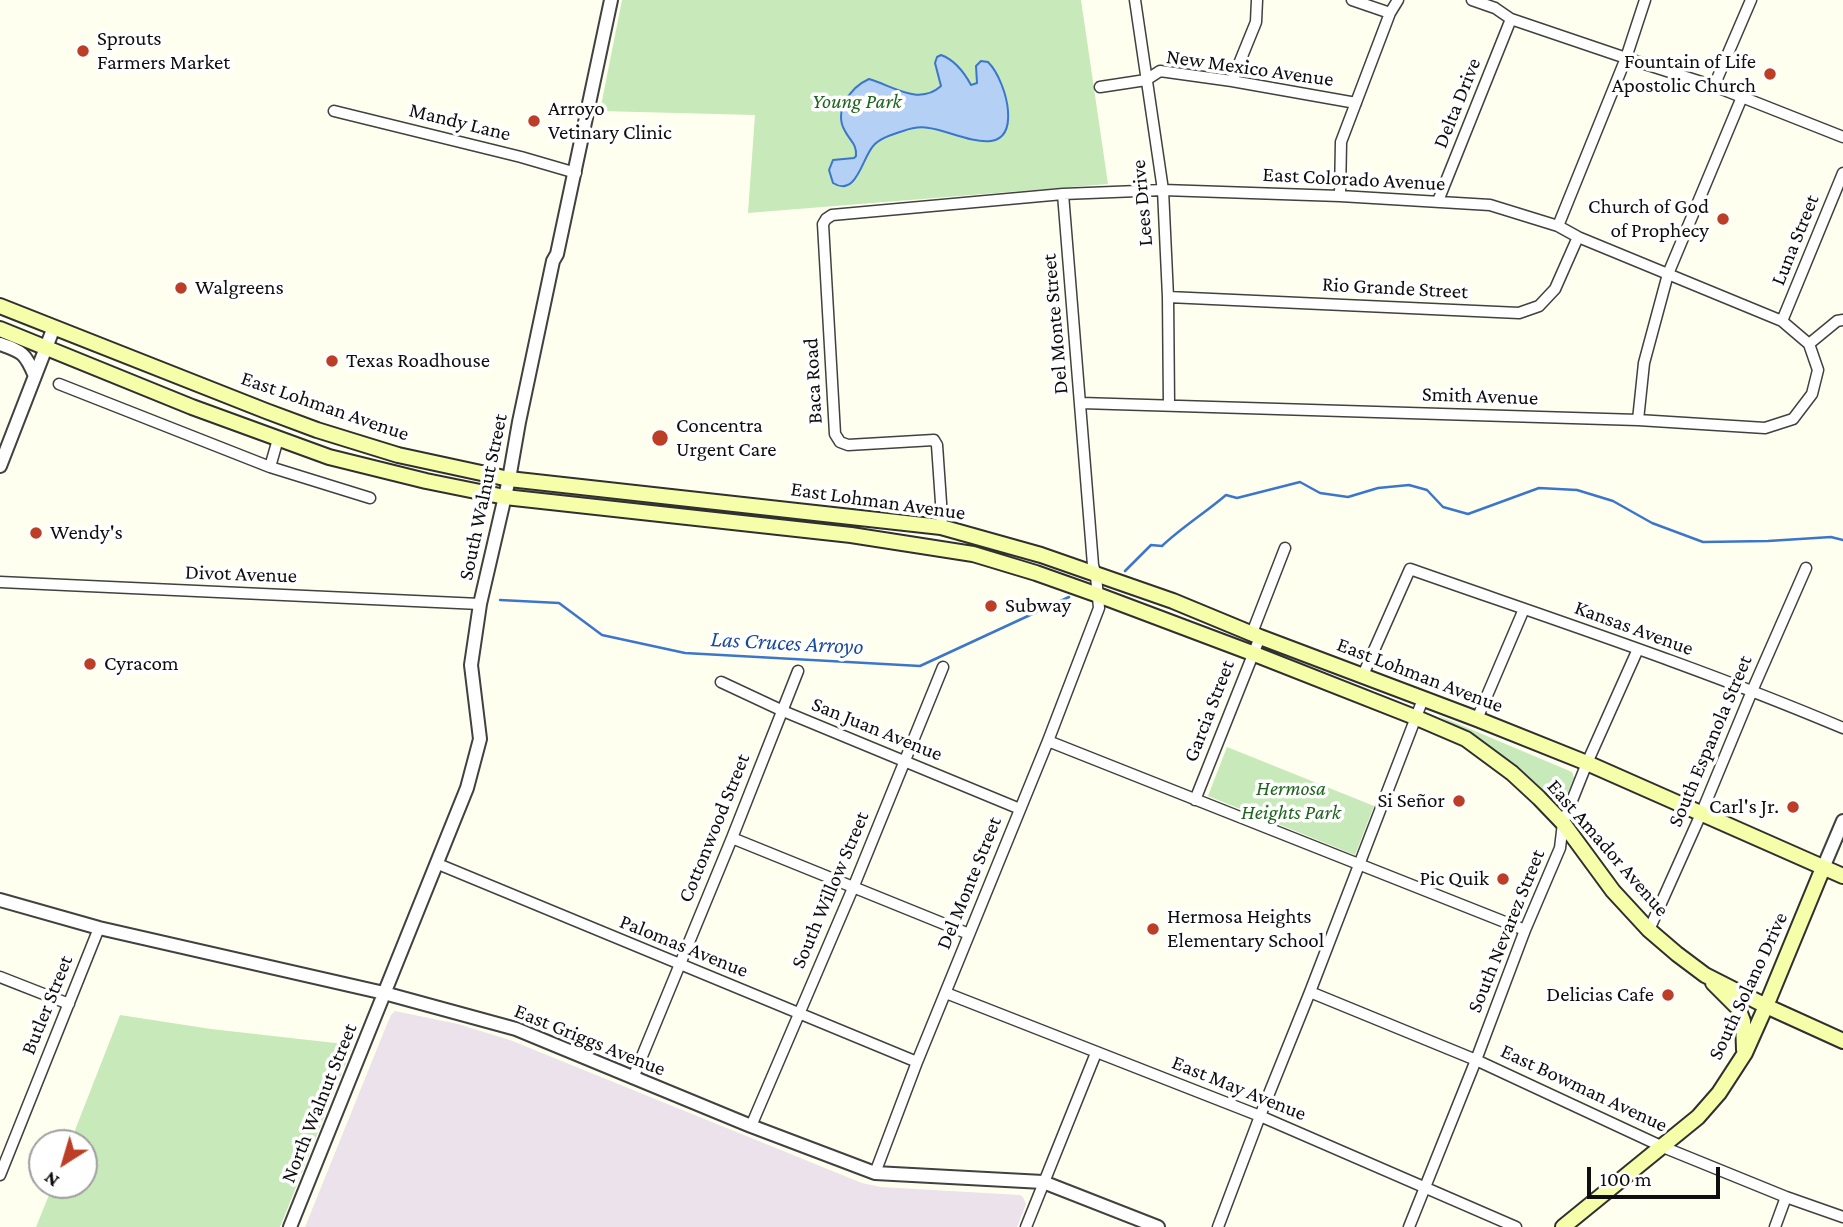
<!DOCTYPE html>
<html>
<head>
<meta charset="utf-8">
<style>
	body { margin:0 }
	#map { position:relative; width:1843px; height:1227px; overflow:hidden; background:#ffffef; font-family:"Crimson Pro",serif }
	canvas { display:block }
	.north { position:absolute; left:28px; top:1129px; width:70px; height:70px; box-sizing:border-box; background:#fff; border:2px solid #9f9f9f; border-radius:50%; rotate:217deg; font-size:19px; font-weight:700; line-height:28px; text-align:center; color:#0e0e0e }
	.north::after { content:''; display:block; margin:auto; width:24px; height:32px; background:#bc3e27; clip-path:polygon(50% 0,100% 100%,50% 72%,0 100%) }
	.scale { position:absolute; left:1587px; top:1167px; width:133px; height:32px; box-sizing:border-box; border:4px solid #0e0e0e; border-top:0; padding-left:9px; font-size:21px; line-height:24px; white-space:nowrap; color:#0e0e0e; -webkit-text-stroke:5px #fff; paint-order:stroke }
</style>
</head>
<body>
<div id="map">
<canvas width="1843" height="1227"></canvas>
<div class="north">N</div>
<div class="scale">100 m</div>
</div>
<script>
const g = document.querySelector('canvas').getContext('2d');
g.lineJoin = 'round';
function fill(path, color) { g.fillStyle = color; g.fill(path, 'evenodd'); }
function stroke(path, color, width, dash) { g.strokeStyle = color; g.lineWidth = width; g.lineCap = dash ? 'butt' : 'round'; g.setLineDash(dash || []); g.stroke(path); }
function label(font, color, halo, rows, align = 'center') {
  g.font = font + ' "Crimson Pro",serif'; g.lineWidth = 7; g.setLineDash([]); g.textBaseline = 'middle'; g.strokeStyle = halo; g.fillStyle = color; for (const [text, x, y, turn = 0] of rows) {
    g.save(); g.translate(x, y); g.rotate((+turn || 0) * Math.PI / 180); g.textAlign = isNaN(turn) ? turn : align; if (halo) g.strokeText(text, 0, 0); g.fillText(text, 0, 0); g.restore();
  }
}
const industrial = new Path2D(`
	M395,1011L458,1024L510,1040L862,1183L881,1187L1020,1195L1023,1197L1026,1204L1017,1227H305L387,1024L391,1015Z`);
const green = new Path2D(`
	M622,0H1081L1108,184L748,213L755,115L600,111Z
	M1437,715L1572,772L1574,778L1564,801L1562,803H1558L1514,763L1486,744Z
	M1227,747L1374,806L1355,855L1208,796Z
	M120,1015L211,1029L353,1045L280,1227H36L53,1185H84V1143H70Z`);
const water = new Path2D(`
	M941,55C955,60 964,72 971,85L977,83L976,66L981,61L988,62C999,73 1007,96 1008,111C1012,165 955,131 929,128C920,126 911,128 903,131C893,134 880,138 874,145C862,157 857,198 833,183L829,170L833,160L854,158L856,156C857,144 850,141 845,131C833,111 851,87 869,79C893,86 919,106 941,86L935,63L937,57Z`);
const stream = new Path2D(`
	M1125,571L1151,545L1162,546C1182,527 1205,513 1226,495L1237,498L1300,482L1320,493L1348,497L1378,488L1409,485L1427,490L1443,507L1468,514L1539,488L1577,490L1613,501L1652,523L1703,542L1768,541L1831,537L1843,540
	M500,600L559,603L602,635L685,653L920,666L1069,597`);
const minor = new Path2D(`
	M1135,0L1163,190L1168,297L1169,405
	M1352,0L1390,13L1398,0
	M1472,0L1495,8L1511,19L1626,58L1714,86L1843,137
	M1232,81L1256,22L1257,0
	M1714,86L1751,0
	M1100,87L1146,80L1160,71L1232,81L1356,103
	M334,111L521,157L576,173
	M1340,196L1341,142L1390,13
	M1438,201L1511,19
	M1558,226L1626,58L1645,0
	M1168,297L1519,313L1539,306L1555,289L1578,237
	M1782,321L1843,173
	M59,384L270,467L278,439
	M1081,403L1638,420L1765,428L1793,419L1812,394L1818,370L1809,344
	M1638,420L1644,363L1668,274L1742,97
	M270,467L370,498
	M941,527L942,517L937,445L934,440L848,445L840,442L835,434L823,224L826,219L832,215L1063,194L1163,190L1340,196L1490,205L1558,226L1578,237L1782,321L1809,344L1837,321L1843,320
	M0,582L480,604
	M1252,633L1285,548
	M1363,675L1410,569C1555,620 1701,668 1843,728
	M721,682L783,711L1020,809
	M1477,719L1524,609
	M1048,741L1525,930
	M1195,800L1260,637
	M732,838L969,934
	M438,864L917,1062
	M1649,930L1701,814L1752,691L1806,568
	M0,977L69,1004
	M1310,992L1476,1060L1663,1147L1786,1197L1843,1217
	M946,993L1260,1116L1516,1227
	M633,1078L732,838L798,671
	M751,1126L853,888L943,667
	M875,1173L917,1062L1048,741L1099,608L1096,576L1093,565L1063,194
	M0,1175L99,928
	M1026,1227L1096,1053
	M1218,1227L1260,1116L1310,992L1423,699
	M1409,1227L1476,1060L1525,930L1560,848L1563,823L1587,763L1638,649
	M1775,1227L1786,1197`);
const tertiary = new Path2D(`
	M0,344C23,352 25,353 35,376
	M0,466L54,327
	M1823,868L1843,821
	M0,900L99,928L384,993L516,1029L751,1126L875,1173L1043,1182L1158,1227
	M290,1227L467,788L480,739L471,665L480,604L509,479L519,422L553,261L557,254L611,0`);
const secondary = new Path2D(`
	M0,306L266,411L317,430L398,455L509,479L941,527L1041,555L1173,601L1260,637L1477,719L1587,763L1843,876
	M0,329L192,407L329,457L426,481L505,497L851,535L973,554L1036,573L1098,595L1252,653L1417,718L1466,739L1512,773L1539,798L1563,823L1613,891L1649,930L1677,954L1705,975L1766,1006L1843,1041
	M1713,983L1738,1008L1743,1021L1744,1050
	M1563,1227L1698,1117L1719,1093L1745,1053L1766,1006L1823,868`);
const markers = [
	[83,51,7,"#bc3e27"],
	[1770,74,7,"#bc3e27"],
	[534,121,7,"#bc3e27"],
	[1723,219,7,"#bc3e27"],
	[181,288,7,"#bc3e27"],
	[332,361,7,"#bc3e27"],
	[660,438,9,"#bc3e27"],
	[36,533,7,"#bc3e27"],
	[991,606,7,"#bc3e27"],
	[90,664,7,"#bc3e27"],
	[1459,801,7,"#bc3e27"],
	[1793,807,7,"#bc3e27"],
	[1503,879,7,"#bc3e27"],
	[1153,929,7,"#bc3e27"],
	[1668,995,7,"#bc3e27"]
];
const poiNames = [
	["Sprouts",97,39],
	["Farmers Market",97,63],
	["Fountain of Life",1756,62,"right"],
	["Apostolic Church",1756,86,"right"],
	["Arroyo",548,109],
	["Vetinary Clinic",548,133],
	["Church of God",1709,207,"right"],
	["of Prophecy",1709,231,"right"],
	["Walgreens",195,288],
	["Texas Roadhouse",346,361],
	["Concentra",676,426],
	["Urgent Care",676,450],
	["Wendy's",50,533],
	["Subway",1005,606],
	["Cyracom",104,664],
	["Si Señor",1445,801,"right"],
	["Carl's Jr.",1779,807,"right"],
	["Pic Quik",1489,879,"right"],
	["Hermosa Heights",1167,917],
	["Elementary School",1167,941],
	["Delicias Cafe",1654,995,"right"]
];
const streetNames = [
	["New Mexico Avenue",1250,68,8],
	["Delta Drive",1457,103,-68],
	["Mandy Lane",460,122,14],
	["East Colorado Avenue",1354,179,3],
	["Lees Drive",1142,203,-95],
	["Luna Street",1795,240,-68],
	["Rio Grande Street",1395,288,3],
	["Del Monte Street",1055,324,-95],
	["Baca Road",813,381,-93],
	["Smith Avenue",1480,396,2],
	["East Lohman Avenue",325,406,19],
	["South Walnut Street",483,497,-78],
	["East Lohman Avenue",878,501,8],
	["Divot Avenue",241,574,2],
	["Kansas Avenue",1634,628,20],
	["East Lohman Avenue",1420,675,21],
	["Garcia Street",1209,711,-69],
	["San Juan Avenue",877,729,22],
	["South Espanola Street",1710,741,-67],
	["Cottonwood Street",714,828,-68],
	["East Amador Avenue",1608,848,49],
	["Del Monte Street",969,883,-68],
	["South Willow Street",830,890,-67],
	["South Nevarez Street",1506,931,-68],
	["Palomas Avenue",684,946,22],
	["South Solano Drive",1748,986,-65],
	["Butler Street",47,1005,-68],
	["East Griggs Avenue",590,1040,22],
	["East May Avenue",1239,1088,22],
	["East Bowman Avenue",1584,1088,25],
	["North Walnut Street",319,1103,-68]
];
const parkNames = [
	["Young Park",857,102],
	["Hermosa",1291,789],
	["Heights Park",1291,813]
];
const waterNames = [
	["Las Cruces Arroyo",787,643,3]
];
fill(industrial, '#ece2eb');
fill(green, '#c8e9b9');
fill(water, '#b4d0f5');
stroke(water, '#3c76cc', 2);
stroke(stream, '#3c76cc', 2.5);
stroke(minor, '#414141', 13);
stroke(tertiary, '#414141', 16);
stroke(secondary, '#303030', 18);
stroke(minor, '#fff', 10);
stroke(tertiary, '#fff', 12);
stroke(secondary, '#f7feaa', 14);
for (const [x, y, r, color] of markers) { const dot = new Path2D(); dot.arc(x, y, r, 0, 2 * Math.PI); g.fillStyle = color; g.fill(dot); stroke(dot, '#fff', 2.5); }
label('21px', '#0e0e0e', '#fff', poiNames, 'left');
label('21px', '#0e0e0e', '#fff', streetNames);
label('italic 21px', '#1f651e', '#fff', parkNames);
label('italic 23px', '#18499e', '#fff', waterNames);
</script>
</body>
</html>
